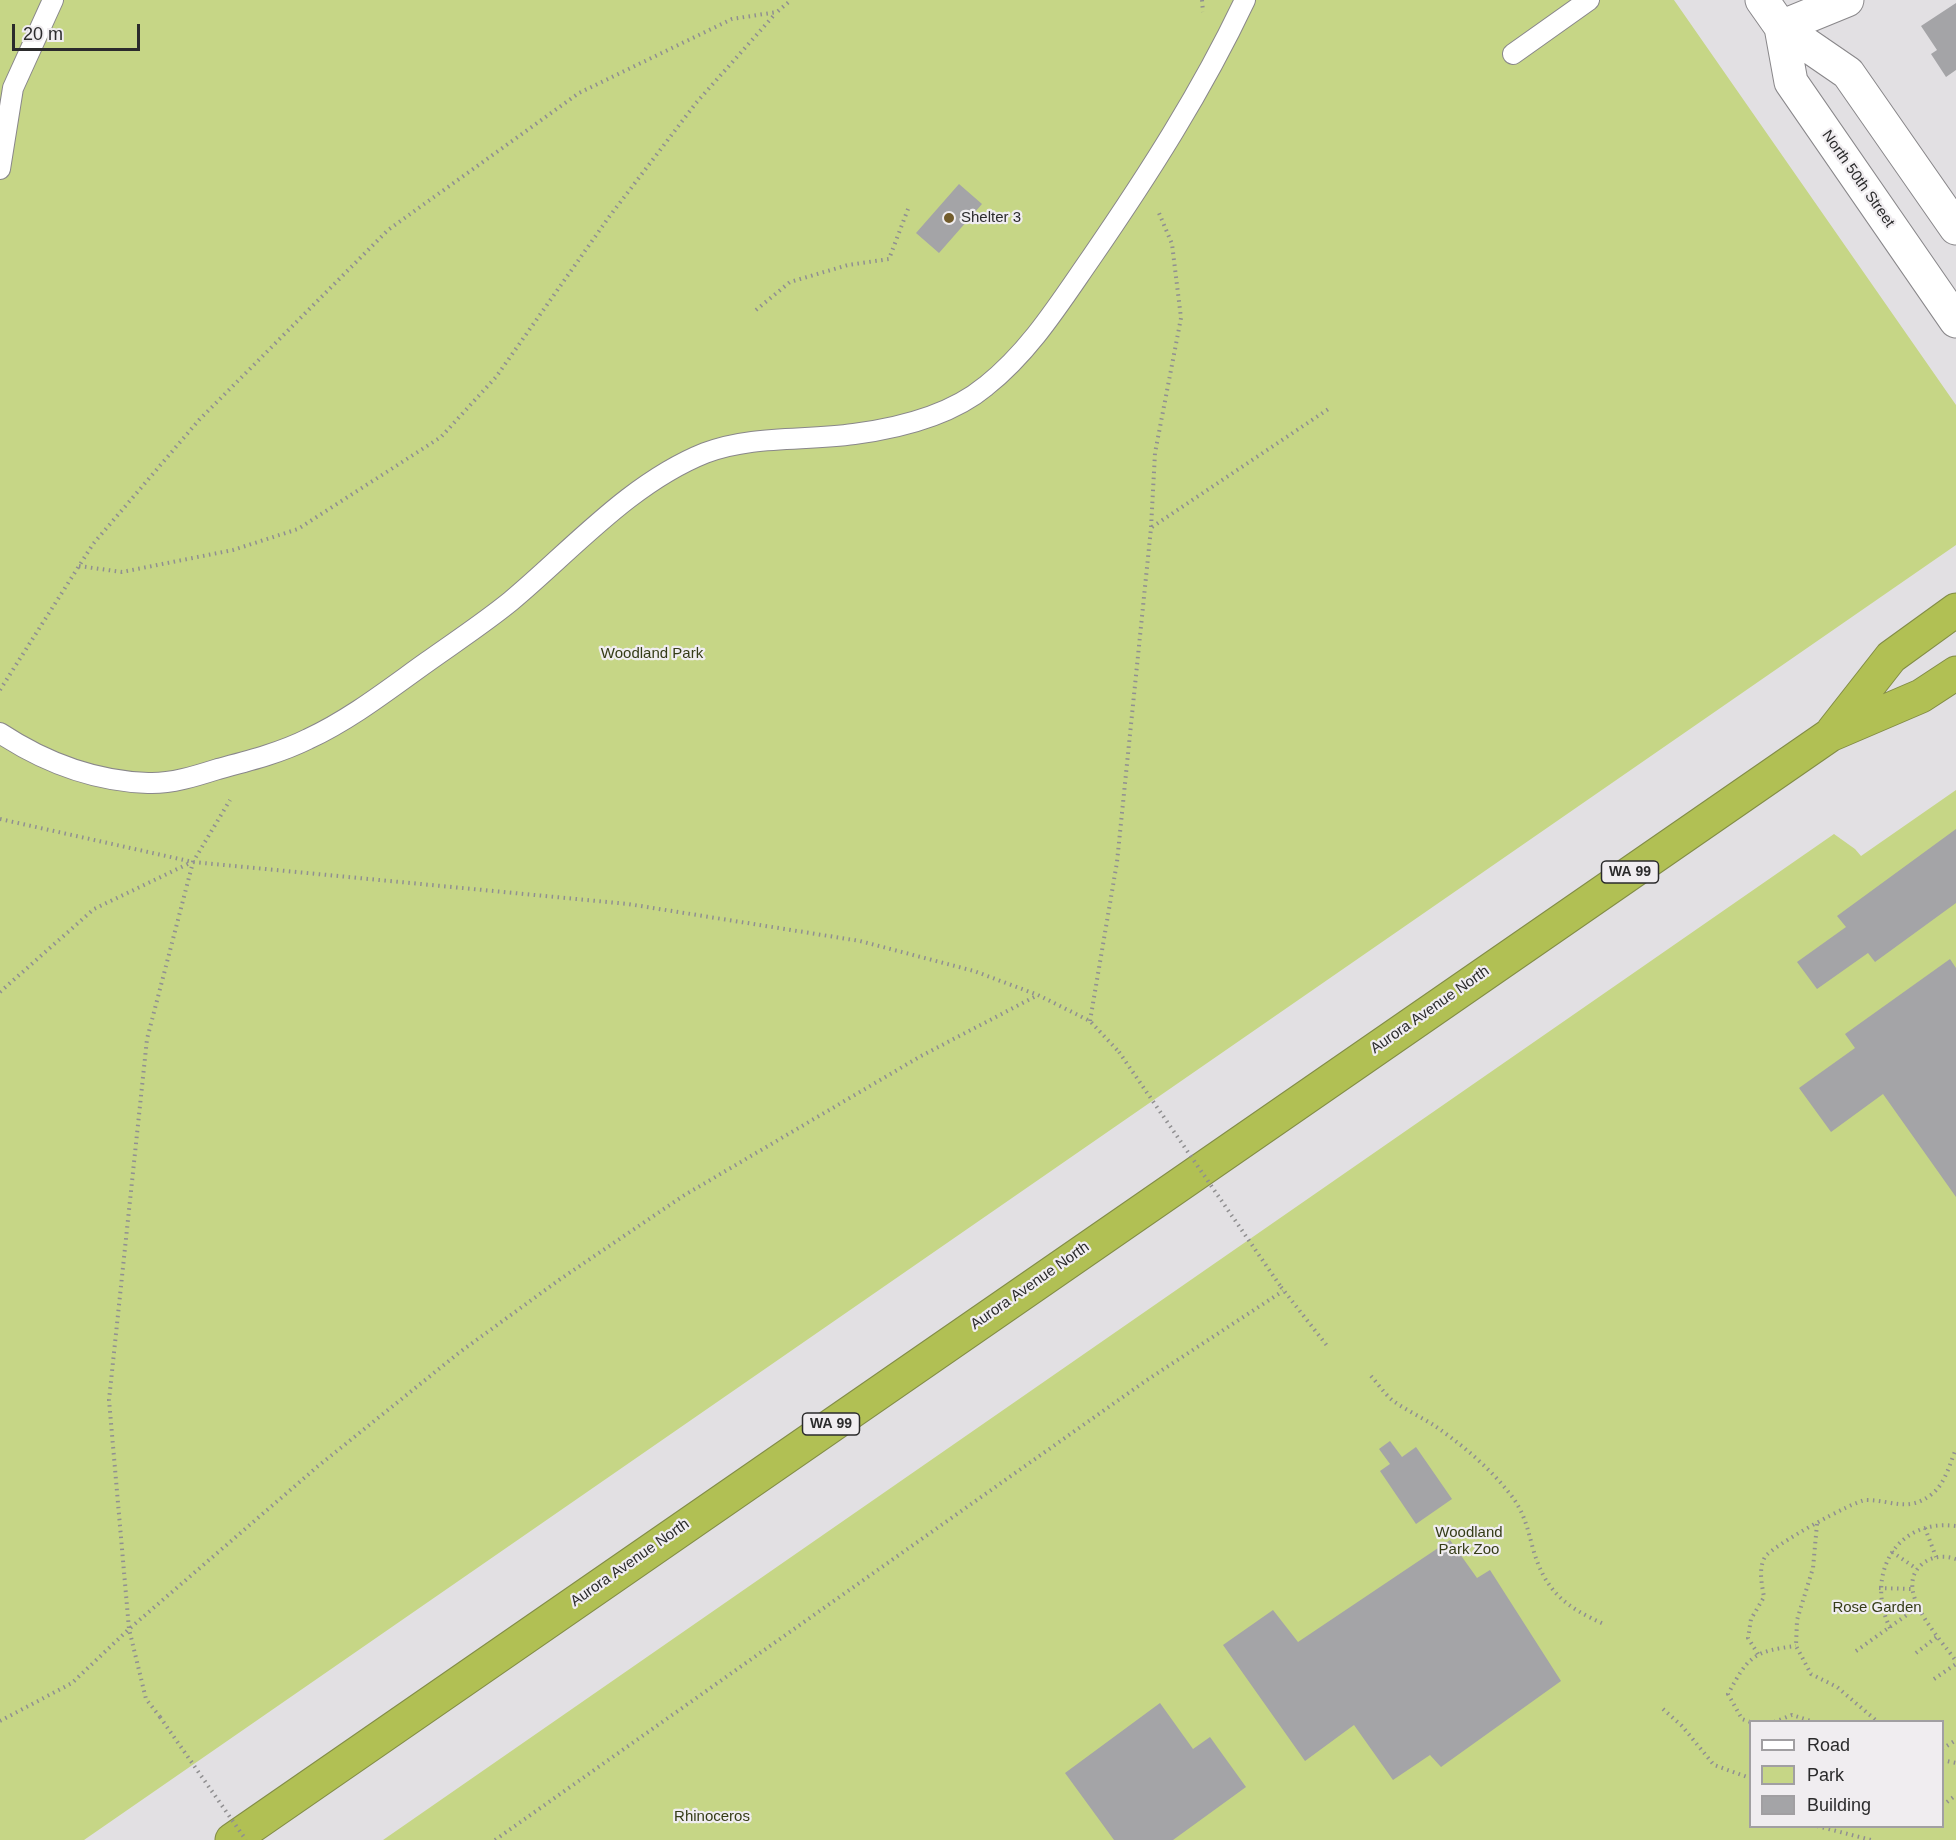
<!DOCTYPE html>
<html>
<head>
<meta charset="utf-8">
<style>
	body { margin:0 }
	#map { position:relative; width:1956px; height:1840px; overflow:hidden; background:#e2e0e3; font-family:Arial,sans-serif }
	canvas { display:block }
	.legend { position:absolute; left:1749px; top:1720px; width:195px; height:108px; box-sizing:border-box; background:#f0edf0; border:2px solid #a19fa2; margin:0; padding:8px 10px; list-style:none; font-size:18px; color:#2b2b2c }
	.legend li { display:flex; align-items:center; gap:12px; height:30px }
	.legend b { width:30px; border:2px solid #a19fa2 }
	.scale { position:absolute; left:12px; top:24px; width:128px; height:27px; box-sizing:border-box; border:3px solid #2b2b2c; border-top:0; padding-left:8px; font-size:18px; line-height:21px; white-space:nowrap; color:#2b2b2c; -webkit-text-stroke:4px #f0edf0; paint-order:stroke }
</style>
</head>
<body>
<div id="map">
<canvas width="1956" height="1840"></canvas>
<ul class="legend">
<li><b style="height:8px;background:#fff"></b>Road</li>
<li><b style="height:16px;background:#c6d686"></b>Park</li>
<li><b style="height:16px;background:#a4a4a7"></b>Building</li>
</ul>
<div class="scale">20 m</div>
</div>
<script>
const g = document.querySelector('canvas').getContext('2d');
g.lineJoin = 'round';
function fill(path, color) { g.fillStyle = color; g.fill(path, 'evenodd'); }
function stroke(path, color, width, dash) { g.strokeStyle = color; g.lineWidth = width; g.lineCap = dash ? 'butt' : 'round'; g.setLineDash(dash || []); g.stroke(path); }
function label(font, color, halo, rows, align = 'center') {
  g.font = font + ' Arial,sans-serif'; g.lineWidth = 4.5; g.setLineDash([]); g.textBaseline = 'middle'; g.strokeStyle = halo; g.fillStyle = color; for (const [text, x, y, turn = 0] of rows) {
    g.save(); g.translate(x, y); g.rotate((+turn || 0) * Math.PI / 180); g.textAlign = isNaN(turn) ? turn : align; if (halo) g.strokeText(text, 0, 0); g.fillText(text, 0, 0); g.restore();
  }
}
const green = new Path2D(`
	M0,0H1674L1956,405V545L84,1840H0Z
	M1956,790V1840H383L1834,834L1855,849L1861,856ZM1750,1722H1942V1826H1750Z`);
const building = new Path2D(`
	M1956,3V70L1946,77L1931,54L1937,50L1921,26Z
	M959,184L982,204L939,253L916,233Z
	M1956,829V903L1875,962L1868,953L1817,989L1797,962L1846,927L1837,916Z
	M1950,959L1956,968V1197L1883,1094L1831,1132L1799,1088L1855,1048L1845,1034Z
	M1390,1441L1402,1457L1416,1447L1452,1499L1416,1524L1380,1471L1390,1464L1379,1449Z
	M1450,1540L1477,1578L1490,1570L1561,1681L1441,1767L1430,1755L1393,1780L1354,1725L1305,1761L1223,1645L1273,1610L1298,1642Z
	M1160,1703L1193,1749L1210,1737L1246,1787L1173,1840H1114L1065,1773Z`);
const path = new Path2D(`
	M1202,0L1203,12
	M756,310L790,282L848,265L889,259L908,209
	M1152,527L1330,408
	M79,566L122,572L233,550L298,529L441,437L496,377L609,217L696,103L776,13
	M0,690L93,544L199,420L388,230L579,93L732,19L777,12L791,0
	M0,819L193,862L628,904L860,941L974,971L1038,995L1090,1021L1119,1052
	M0,992L94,909L192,862
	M1090,1021L1117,862L1151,528L1155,453L1181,318L1172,244L1159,213
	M1281,1287L1328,1347
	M1371,1376C1378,1384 1384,1393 1392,1400C1404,1409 1419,1416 1432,1424C1459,1442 1490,1468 1510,1494C1523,1510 1527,1526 1532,1545C1544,1591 1565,1607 1606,1625
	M1817,1524L1813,1568L1797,1620L1796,1646L1811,1674L1837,1687L1878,1722
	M1925,1528L1936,1557
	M1892,1552L1917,1569
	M1956,1559C1944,1555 1931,1556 1921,1565C1893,1591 1940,1638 1956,1661
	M1879,1588L1911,1589
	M1890,1628C1865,1576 1895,1518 1956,1526
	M1856,1651L1918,1607
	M1916,1653L1938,1636
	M1758,1654L1748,1638L1751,1619L1764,1597C1762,1585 1758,1569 1765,1557C1772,1546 1853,1501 1866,1500C1892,1500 1908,1513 1932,1494C1945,1484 1950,1463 1956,1449
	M1934,1679L1956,1664
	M1663,1709L1682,1726L1714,1765L1750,1778
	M160,1717L146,1699L129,1629L109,1400L147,1039L193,862L230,800
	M0,1721L72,1683L129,1629L317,1467L460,1352L559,1280L683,1196L921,1056L1038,995
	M1750,1722L1742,1719L1728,1694C1748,1657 1753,1651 1796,1646
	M1774,1722L1792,1715L1814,1722
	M1942,1749L1956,1740
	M1942,1760L1956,1763
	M1947,1802L1956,1795
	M1817,1826L1871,1840
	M495,1840L1147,1380L1283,1291`);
const lane = new Path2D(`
	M1513,54L1589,0
	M0,169L13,88L53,0
	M0,733C44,762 95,781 148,783C171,784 196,776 218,769C248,761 280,753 308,739C351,719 389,689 427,662C455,642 484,623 511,601C572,550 630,483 705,453C752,435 805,441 854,434C900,428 950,416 986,386C1030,351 1059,304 1091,258C1148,175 1202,91 1245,0`);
const street = new Path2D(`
	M1781,27L1847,0`);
const secondary = new Path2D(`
	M1762,0L1781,27L1848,73L1956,228
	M1781,27L1791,82L1956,321`);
const highway = new Path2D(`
	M1833,731L1891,657L1956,610
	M232,1840L1830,735L1921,696L1956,673`);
const pathBridge = new Path2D(`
	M1119,1052L1281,1287
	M160,1717L246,1840`);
const markers = [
	[949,218,6,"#725c2c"]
];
const shields = [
	[1630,872,57],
	[831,1424,57]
];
const shieldNames = [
	["WA 99",1630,872],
	["WA 99",831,1424]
];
const streetNames = [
	["North 50th Street",1858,179,55],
	["Aurora Avenue North",1430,1010,-35],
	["Aurora Avenue North",1030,1286,-35],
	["Aurora Avenue North",630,1563,-35]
];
const poiNames = [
	["Shelter 3",961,218]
];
const parkNames = [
	["Woodland Park",652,654],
	["Woodland",1469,1533],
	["Park Zoo",1469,1550],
	["Rose Garden",1877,1608],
	["Rhinoceros",712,1817]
];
fill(green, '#c6d686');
fill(building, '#a4a4a7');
stroke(lane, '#89878a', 22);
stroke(street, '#89878a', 35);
stroke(secondary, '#89878a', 35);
stroke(highway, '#828c46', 35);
stroke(path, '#908f91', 4, [1.5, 4.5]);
stroke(lane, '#fff', 20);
stroke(street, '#fff', 33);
stroke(secondary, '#fff', 33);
stroke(highway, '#b1c054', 33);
stroke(pathBridge, '#908f91', 4, [1.5, 4.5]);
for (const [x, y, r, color] of markers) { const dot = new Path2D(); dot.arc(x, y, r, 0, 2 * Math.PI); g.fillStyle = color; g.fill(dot); stroke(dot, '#f0edf0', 2); }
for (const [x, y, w] of shields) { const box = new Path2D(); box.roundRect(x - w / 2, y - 11, w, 22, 4.5); g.fillStyle = '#f0edf0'; g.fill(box); stroke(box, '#2b2b2c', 1.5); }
label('bold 14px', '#2b2b2c', null, shieldNames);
label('15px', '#2b2b2c', '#f0edf0', streetNames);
label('15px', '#2b2b2c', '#f0edf0', poiNames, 'left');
label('15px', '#353c17', '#f0edf0', parkNames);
</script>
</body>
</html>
